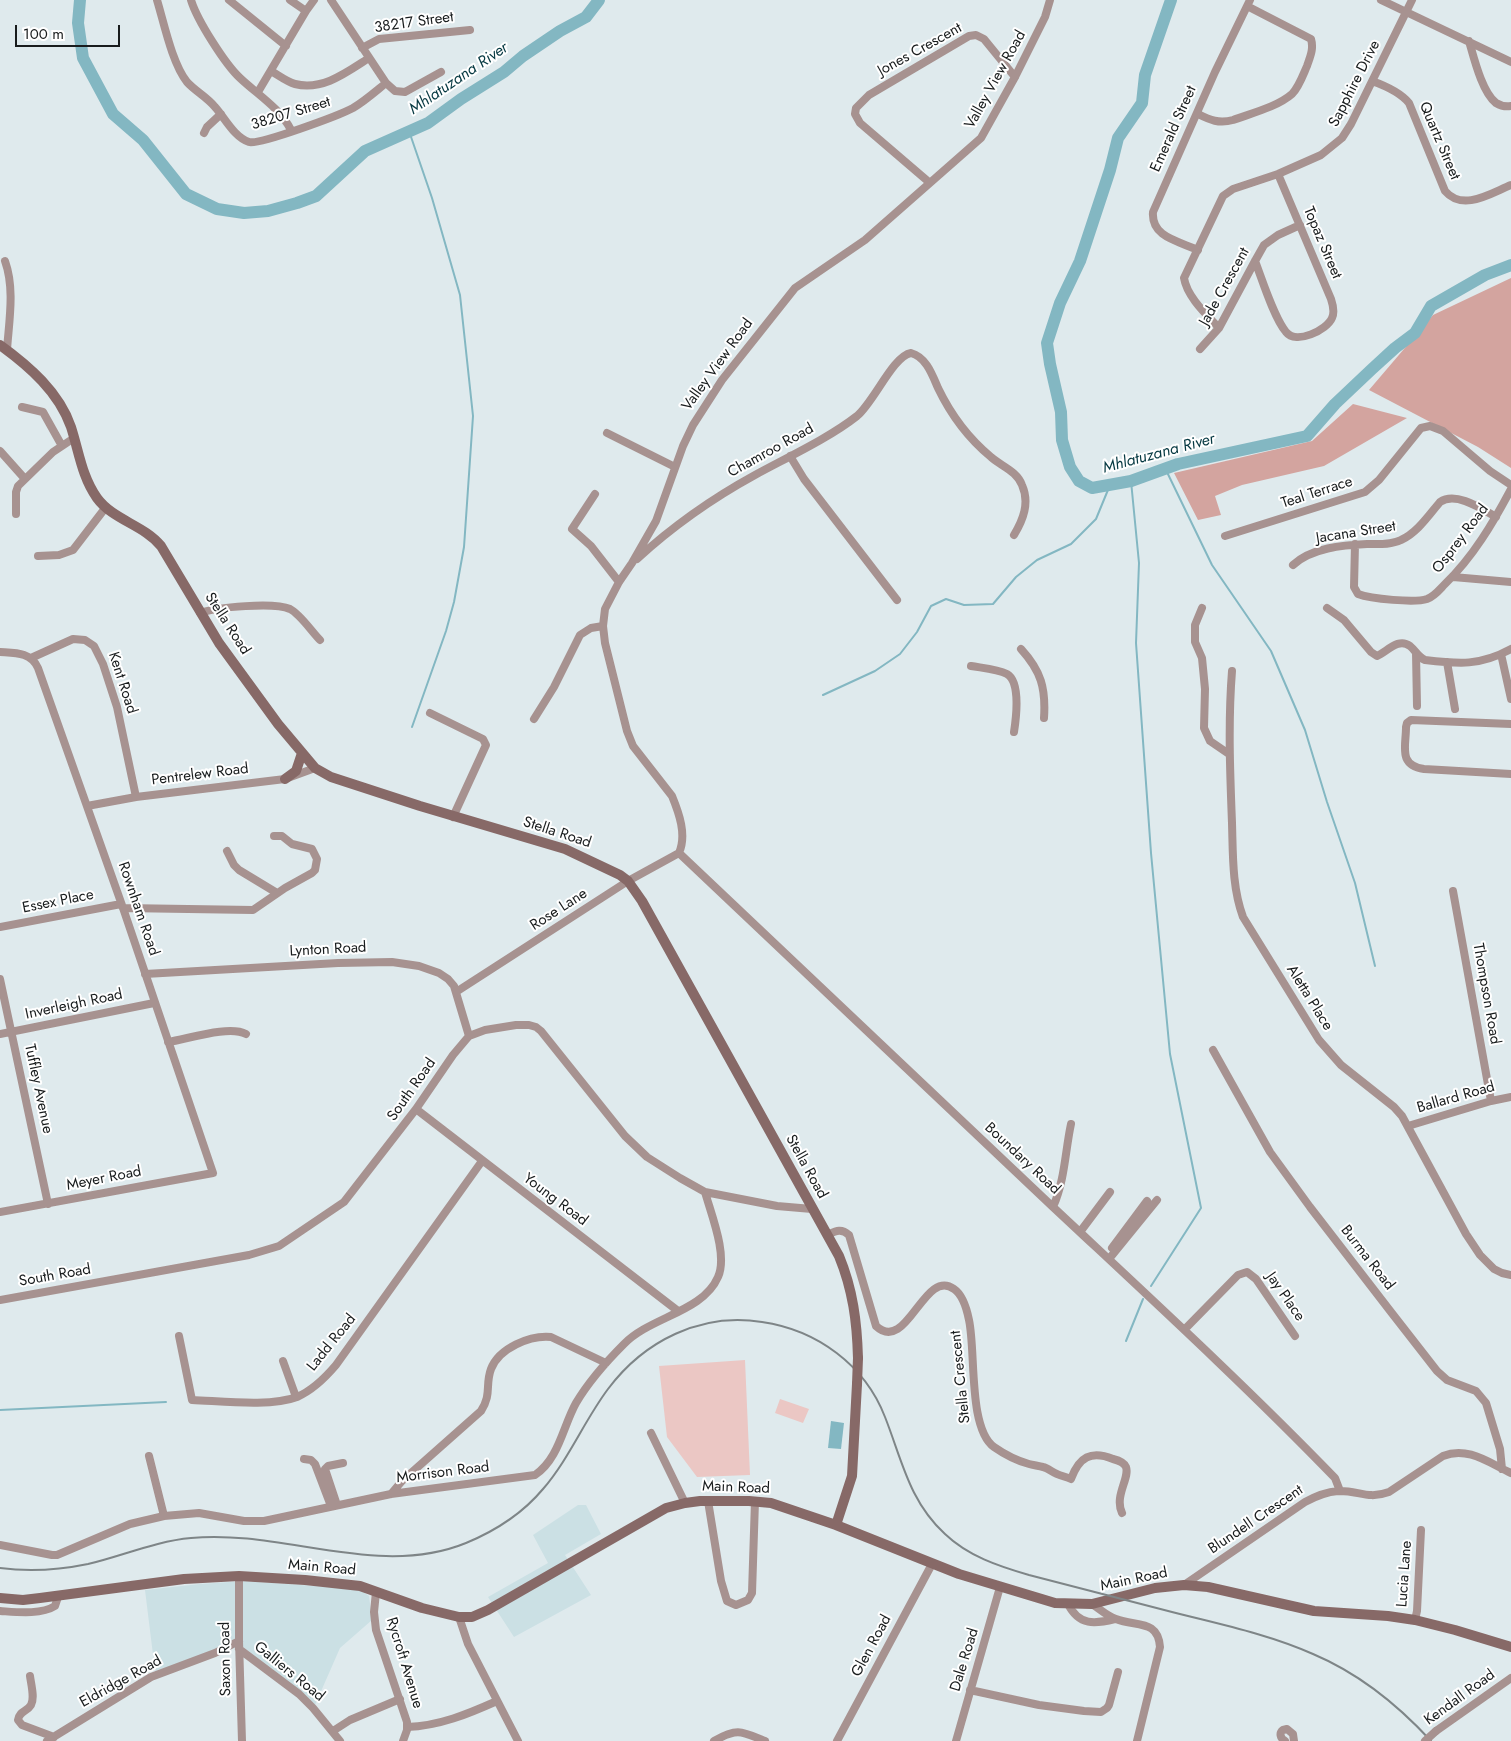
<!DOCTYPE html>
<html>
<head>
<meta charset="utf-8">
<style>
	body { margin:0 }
	#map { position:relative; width:1511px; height:1741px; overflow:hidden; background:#dfeaed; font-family:Jost,sans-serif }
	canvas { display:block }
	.scale { position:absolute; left:15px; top:25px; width:105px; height:22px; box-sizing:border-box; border:2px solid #181c1d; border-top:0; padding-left:6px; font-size:15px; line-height:18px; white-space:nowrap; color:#181c1d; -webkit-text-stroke:4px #fff; paint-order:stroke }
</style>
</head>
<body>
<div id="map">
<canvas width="1511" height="1741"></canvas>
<div class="scale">100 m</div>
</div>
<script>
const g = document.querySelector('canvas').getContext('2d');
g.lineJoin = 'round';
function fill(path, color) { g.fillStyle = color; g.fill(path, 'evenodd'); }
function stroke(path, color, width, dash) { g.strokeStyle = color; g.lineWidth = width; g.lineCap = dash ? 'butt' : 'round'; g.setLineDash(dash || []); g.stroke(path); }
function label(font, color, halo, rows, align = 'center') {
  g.font = font + ' Jost,sans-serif'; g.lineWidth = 4; g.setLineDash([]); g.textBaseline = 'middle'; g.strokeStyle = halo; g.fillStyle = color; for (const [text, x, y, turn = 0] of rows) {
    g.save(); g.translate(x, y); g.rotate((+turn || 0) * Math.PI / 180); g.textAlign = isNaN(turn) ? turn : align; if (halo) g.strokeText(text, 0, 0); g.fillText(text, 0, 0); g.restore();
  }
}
const built = new Path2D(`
	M578,1505H586L601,1534L565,1555L591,1595L514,1637L488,1597L548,1563L533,1535Z
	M243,1581L359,1589L369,1596L372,1620L340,1648L315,1705L242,1646L155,1671L145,1590L200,1584Z`);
const green = new Path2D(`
	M745,1360L750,1475L697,1477L667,1437L659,1366Z
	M780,1399L809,1409L803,1423L775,1413Z`);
const forest = new Path2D(`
	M1511,278V468L1478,447L1369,390L1433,315Z
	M1353,404L1407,418L1324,466L1242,485L1215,496L1221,515L1198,520L1174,473L1312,441Z`);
const water = new Path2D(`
	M831,1421L844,1423L841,1449L828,1448Z`);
const stream = new Path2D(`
	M409,131L432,198L460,295L473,416L464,547L454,602L446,631L412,727
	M1165,468L1212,565L1271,651L1305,730L1327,802L1355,883L1375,966
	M1131,481L1139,563L1136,643L1151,853L1170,1054L1201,1208L1151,1286
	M823,695L875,671L900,654L917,632L931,606L946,599L964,605L993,604L1016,577L1037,560L1071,544L1096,519L1110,485
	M1126,1341L1143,1299
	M0,1410L166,1402`);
const river = new Path2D(`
	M80,0L78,23L83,58L113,114L143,140L186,194L217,209L244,213L268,211L297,203L316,196L365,151L428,123L461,99L504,72L523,56L560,31L586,17L599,0
	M1171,0L1145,75L1142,103L1118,138L1110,170L1080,261L1060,303L1047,343L1050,364L1061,412L1062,440L1070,467L1079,481L1092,488L1131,481L1178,464L1307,436L1335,404L1372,369L1395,348L1415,333L1431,306L1485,275L1511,265`);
const street = new Path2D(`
	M157,0C164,23 172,63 187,82C195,91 207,97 215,107C225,118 234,137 249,142C260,145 340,115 353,108C365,101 376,91 386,83
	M191,0C197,20 225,64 240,78C258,95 280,108 291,130
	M229,0L286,46
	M290,0L306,11
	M331,0L386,83L395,91L405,92L441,72
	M1381,0L1511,62
	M1469,41C1474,58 1482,92 1496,103C1501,106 1505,107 1511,106
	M362,48L379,39L470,30
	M271,71C278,75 287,82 295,84C323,91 347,72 369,58
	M1372,81C1386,86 1400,92 1409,103L1445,191C1463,212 1491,193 1511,185
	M258,92L306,11L314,0
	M1198,114C1210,120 1219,124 1233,120C1252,113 1277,107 1292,94C1299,87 1303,75 1307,66C1310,57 1314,49 1311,39L1247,6
	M204,133L207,127L221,114
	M930,183L860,123L855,114L856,108L869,95L969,36L976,35L984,39L1015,77
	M1198,250C1178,241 1151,237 1153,212L1215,72L1250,0
	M5,261C15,289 9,321 7,350
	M1255,261C1262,279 1274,318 1286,332C1296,345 1327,330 1332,318C1335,312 1333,305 1331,299L1278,174
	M1219,328C1207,315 1187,297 1184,278L1223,196L1233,189L1278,174L1321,155L1342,138L1351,124L1412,0
	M1200,349L1219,328L1255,261L1264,245L1278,235L1300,225
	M22,407L43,412L62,446
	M607,433L675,467
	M0,451L25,479
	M790,456L804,479L897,600
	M595,494L572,529L591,546L619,582
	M16,514V492L18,486L53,452L74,438
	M1225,536L1365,492L1379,480L1421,428L1430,426L1443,431L1490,471L1511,485
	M1355,544L1354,587L1358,594C1371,599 1415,603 1427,599C1435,596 1440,589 1445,584C1473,557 1493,523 1511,489
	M38,556L59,555L73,550L106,507
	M637,559C673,526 713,498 755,475C788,457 829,438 857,416C874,402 893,356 911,353C926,357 932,374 938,388C951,415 968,438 991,457C1001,466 1017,471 1022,485C1030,503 1023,520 1014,535
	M1293,565C1311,548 1343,545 1367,544C1378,544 1391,545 1401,540C1417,533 1429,515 1440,502C1456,491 1482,509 1496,517
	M1453,577L1511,582
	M1202,608L1195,625V642L1202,658L1205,689L1204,728L1210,741L1229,754
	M1327,608L1344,620L1371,652L1377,656C1387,652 1398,637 1410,646C1416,651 1418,657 1425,660C1459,664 1480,666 1511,649
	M200,613C217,607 274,602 290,609C300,614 312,632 320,640
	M1021,649C1041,671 1046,688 1044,718
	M0,652C15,653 31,652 38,668L123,908L213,1173L0,1212
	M1416,653L1417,706
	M1501,654L1511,699
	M31,658L73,639L85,640L94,646L103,664L117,707L136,797
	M1447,662L1455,709
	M971,666C982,668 997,669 1007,674C1021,682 1016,719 1014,732
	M1232,671C1228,722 1230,772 1232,823C1233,855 1232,887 1243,917L1319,1040L1341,1065L1394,1107L1402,1116L1466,1234L1480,1255L1494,1269L1502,1273L1511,1275
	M430,713L483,739L486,745L453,817
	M534,719L554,687L580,635L591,628L603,626
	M1511,724L1411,720L1407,723L1406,727C1406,747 1398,765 1424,769L1511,774
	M87,806L136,797L285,779L315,768
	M227,851L234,865L239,870L277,893
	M679,853C687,835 679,813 672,796L633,746L627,731L605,643L603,626L605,609L619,582L632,563L656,521L683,446L693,425L722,380L795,288L865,240L981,138L1015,77L1045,17L1050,0
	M679,853C803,971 927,1089 1053,1207C1148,1296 1244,1384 1335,1478L1340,1491
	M1453,891L1491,1101
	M123,908L253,910L285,888L312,873L315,870L317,859L312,849L292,844L282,836H274
	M0,927L121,904
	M145,974L338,963L392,962L419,966L439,973L448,979L454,986L469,1036
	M0,979L48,1204
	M456,992L628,881L679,853
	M0,1034L154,1003
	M168,1042C188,1039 229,1025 246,1034
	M1213,1050L1270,1152L1310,1207L1391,1312L1437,1371L1447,1380L1476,1391L1486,1403L1500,1449L1502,1469
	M416,1109L678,1311
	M1408,1126L1491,1101L1511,1097
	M1053,1207C1065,1180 1065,1152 1071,1124
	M1080,1232L1110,1192
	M827,1235C836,1231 841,1228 849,1235L876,1326C907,1355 924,1267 954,1289C963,1295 967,1310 969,1320C976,1352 968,1428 994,1447C1004,1454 1018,1461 1029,1464C1033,1465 1039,1466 1043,1467C1048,1468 1052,1472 1057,1474C1061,1476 1067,1477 1071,1479C1079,1457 1091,1450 1113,1459C1117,1460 1124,1462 1126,1467C1130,1478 1114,1496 1122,1513
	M1112,1248L1147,1201
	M1109,1259L1157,1200
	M0,1300L249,1255L279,1246L344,1202L416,1109L453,1055L469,1036L485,1030L516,1025H529L536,1027L541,1031L625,1136L647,1157L680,1178L705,1192L777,1206L812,1209
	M1185,1329L1238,1275L1247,1272L1256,1279L1295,1336
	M179,1336L192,1400C221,1401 271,1407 297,1397C313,1390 325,1378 336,1365L482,1161
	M283,1361L296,1397
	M651,1433L685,1503
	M149,1456L164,1516
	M304,1459L311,1460L315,1464L331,1506
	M391,1494L402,1481L481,1411C492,1394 485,1385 491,1369C499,1348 530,1335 551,1337L606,1363
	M708,1501L721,1581L727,1601L736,1605L748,1600L752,1593L755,1501
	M337,1505L325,1469L328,1466L343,1463
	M0,1545L52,1555H57L130,1524L164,1516L199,1513L244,1521H264L391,1494L535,1475C559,1459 563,1426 576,1403C589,1381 606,1362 624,1344C650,1317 703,1312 718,1277C728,1255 711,1214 705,1192
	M239,1576V1641L242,1741
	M1184,1585L1305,1502C1316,1496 1326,1492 1338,1491C1358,1490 1367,1500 1389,1492L1443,1456C1468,1446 1489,1463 1511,1473
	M376,1592L374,1612L376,1630L407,1722V1730L403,1741
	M1068,1604C1079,1626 1095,1624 1115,1619
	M1092,1604C1100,1609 1107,1616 1116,1619C1136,1627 1158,1619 1160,1647L1137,1741
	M0,1611C16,1612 41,1615 55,1606L58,1597
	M459,1617L468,1644L518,1741
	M1415,1620L1417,1611L1421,1530
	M239,1649L299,1694L313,1708L340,1741
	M30,1676C31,1684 35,1698 31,1705C27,1712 19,1711 18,1720L22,1725L54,1737
	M970,1690L1039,1705L1084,1711L1101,1712L1107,1708L1109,1705L1118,1672
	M407,1727C439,1726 468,1714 497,1701
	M333,1731L350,1720L400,1699
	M1436,1731L1511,1678
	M47,1741L151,1677L215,1653L239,1641
	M714,1741C737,1728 741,1731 765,1741
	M837,1741L932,1564
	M956,1741L1000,1587
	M1285,1741C1280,1738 1279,1733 1283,1730L1287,1729L1293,1734L1294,1741`);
const secondary = new Path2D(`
	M0,345C29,366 59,392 71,427C79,452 82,477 97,498C113,520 144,525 161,546L219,643L278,724L315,768L331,777L420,806L565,849L620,875L628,881L642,901L839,1256C853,1290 857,1322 858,1358
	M285,779L296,771L302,753
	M836,1525L852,1476L857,1384
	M0,1598L23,1600L40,1598L184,1579L239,1576L305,1580L360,1586L422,1608L459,1617H472L488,1610L666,1508L685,1503L700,1501H749L771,1503L836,1525L959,1574L1055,1603L1092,1604L1155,1588L1184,1585L1208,1587L1314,1611L1388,1616L1415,1620L1455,1630L1511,1647`);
const rail = new Path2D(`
	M0,1568C29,1572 59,1570 88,1564C122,1556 156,1541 191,1538C282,1529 378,1579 466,1543C495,1531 523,1513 543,1489C569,1459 584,1421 608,1389C644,1341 701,1312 762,1322C817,1330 865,1365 885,1417C902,1460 909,1501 945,1534C968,1556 998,1566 1029,1575C1077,1587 1124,1600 1172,1612C1219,1624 1268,1634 1313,1654C1358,1673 1398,1705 1431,1741`);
const streetBridge = new Path2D(`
	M1425,1741L1436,1731`);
const secondaryBridge = new Path2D(`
	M857,1384L858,1358`);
const streetNames = [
	["38217 Street",414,23,-8],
	["Jones Crescent",920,50,-29],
	["Valley View Road",996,80,-61],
	["Sapphire Drive",1355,84,-63],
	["38207 Street",291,114,-17],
	["Emerald Street",1174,129,-66],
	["Quartz Street",1439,141,67],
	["Topaz Street",1322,243,67],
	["Jade Crescent",1225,287,-61],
	["Valley View Road",718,365,-54],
	["Chamroo Road",771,451,-29],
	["Teal Terrace",1317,493,-18],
	["Jacana Street",1356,533,-9],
	["Osprey Road",1461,539,-53],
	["Stella Road",227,624,57],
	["Kent Road",122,683,72],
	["Pentrelew Road",200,775,-7],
	["Stella Road",557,833,18],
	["Essex Place",58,902,-11],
	["Rownham Road",138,909,71],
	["Rose Lane",559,910,-33],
	["Lynton Road",328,950,-3],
	["Thompson Road",1486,994,80],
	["Aletta Place",1309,998,58],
	["Inverleigh Road",74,1005,-12],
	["Tuffley Avenue",38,1089,78],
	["South Road",412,1090,-55],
	["Ballard Road",1456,1098,-16],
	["Boundary Road",1022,1159,43],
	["Stella Road",806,1167,61],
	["Meyer Road",104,1179,-11],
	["Young Road",555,1200,37],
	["Burma Road",1367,1258,52],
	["South Road",55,1276,-10],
	["Jay Place",1285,1297,55],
	["Ladd Road",332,1343,-51],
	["Stella Crescent",961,1377,-96],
	["Morrison Road",443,1473,-7],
	["Main Road",736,1488,2],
	["Blundell Crescent",1256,1520,-34],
	["Main Road",322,1568,5],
	["Lucia Lane",1405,1574,-86],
	["Main Road",1134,1580,-12],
	["Glen Road",872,1646,-62],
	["Saxon Road",226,1659,-91],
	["Dale Road",965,1660,-73],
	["Rycroft Avenue",404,1663,73],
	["Galliers Road",289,1672,39],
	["Eldridge Road",121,1682,-29],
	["Kendall Road",1460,1698,-36]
];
const waterNames = [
	["Mhlatuzana River",459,79,-34],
	["Mhlatuzana River",1159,454,-15]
];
fill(built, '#cbe0e4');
fill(green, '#ebc7c4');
fill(forest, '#d3a49f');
fill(water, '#83b7c2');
stroke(stream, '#83b7c2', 2);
stroke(river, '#83b7c2', 12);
stroke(street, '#a79290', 8);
stroke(secondary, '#876967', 10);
stroke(rail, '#7e8587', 2);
stroke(streetBridge, '#a79290', 8);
stroke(secondaryBridge, '#876967', 10);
label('15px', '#181c1d', '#fff', streetNames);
label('italic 16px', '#063942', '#fff', waterNames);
</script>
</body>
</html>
